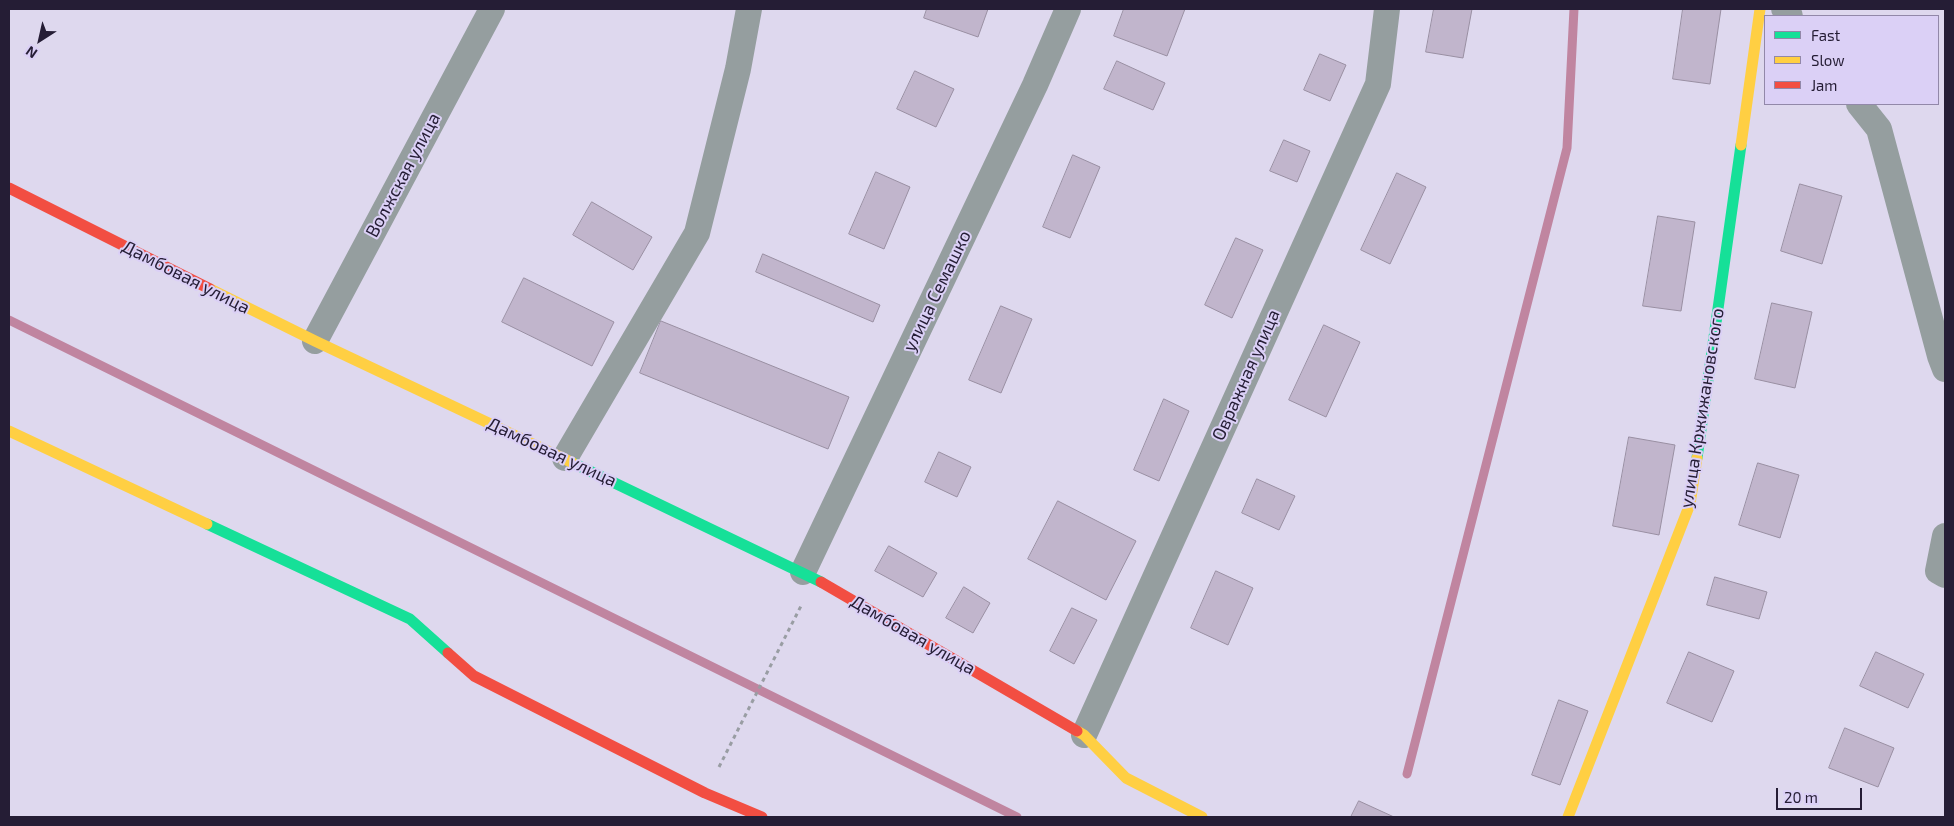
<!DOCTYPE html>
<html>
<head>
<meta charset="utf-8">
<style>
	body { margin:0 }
	#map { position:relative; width:1954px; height:826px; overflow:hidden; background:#ded8ee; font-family:"Exo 2",sans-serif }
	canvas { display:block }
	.frame { position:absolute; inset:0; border:10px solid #251d35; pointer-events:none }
	.legend { position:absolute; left:1764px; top:15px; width:175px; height:90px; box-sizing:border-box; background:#dbd0f6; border:1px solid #9288a9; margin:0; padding:6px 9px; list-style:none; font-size:15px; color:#251d35 }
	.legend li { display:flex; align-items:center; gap:10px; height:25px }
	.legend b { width:25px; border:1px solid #9288a9 }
	.north { position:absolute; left:15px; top:15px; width:50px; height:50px; -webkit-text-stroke:4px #dbd0f6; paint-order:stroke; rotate:215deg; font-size:14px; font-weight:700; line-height:20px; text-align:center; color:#251d35 }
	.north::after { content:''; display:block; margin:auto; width:18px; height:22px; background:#251d35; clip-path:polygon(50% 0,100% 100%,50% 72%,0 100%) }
	.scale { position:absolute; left:1776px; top:788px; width:86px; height:22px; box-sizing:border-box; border:2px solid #251d35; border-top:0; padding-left:6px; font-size:15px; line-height:18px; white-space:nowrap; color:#251d35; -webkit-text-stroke:4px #dbd0f6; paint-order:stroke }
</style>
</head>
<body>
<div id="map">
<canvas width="1954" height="826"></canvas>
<div class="frame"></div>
<ul class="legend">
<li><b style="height:6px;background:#16e098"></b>Fast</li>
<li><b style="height:6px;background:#ffcf43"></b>Slow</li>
<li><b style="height:6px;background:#f24e42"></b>Jam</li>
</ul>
<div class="north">N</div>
<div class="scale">20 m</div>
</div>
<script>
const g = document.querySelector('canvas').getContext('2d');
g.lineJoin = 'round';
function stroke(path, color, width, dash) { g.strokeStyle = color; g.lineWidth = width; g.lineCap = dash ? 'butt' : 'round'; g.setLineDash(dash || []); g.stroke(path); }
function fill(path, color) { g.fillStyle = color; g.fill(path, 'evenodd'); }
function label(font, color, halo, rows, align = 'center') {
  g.font = font + ' "Exo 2",sans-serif'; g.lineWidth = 4; g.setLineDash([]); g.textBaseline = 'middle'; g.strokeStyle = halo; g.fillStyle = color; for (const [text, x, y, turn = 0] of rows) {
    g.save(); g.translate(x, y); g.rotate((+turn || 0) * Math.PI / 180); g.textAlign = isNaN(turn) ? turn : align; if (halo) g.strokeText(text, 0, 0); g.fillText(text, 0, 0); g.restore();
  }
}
const stream = new Path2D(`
	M9,320L1017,817
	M1407,774L1567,148L1574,9`);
const building = new Path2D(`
	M927,9H988L978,37L924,18Z
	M1124,9H1185L1167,56L1114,36Z
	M1434,9H1472L1463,58L1426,52Z
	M1683,9H1721L1710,84L1673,79Z
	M1320,54L1346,65L1330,101L1304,90Z
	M1117,61L1165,83L1153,110L1104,89Z
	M915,71L954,89L936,127L897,109Z
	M1284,140L1310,151L1297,182L1270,171Z
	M1073,155L1100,167L1070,238L1043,227Z
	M876,172L910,187L884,249L849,234Z
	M1397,173L1426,187L1390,264L1361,250Z
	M1800,184L1842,196L1822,264L1781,251Z
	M592,202L652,237L633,270L573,235Z
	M1658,216L1695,222L1681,311L1643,306Z
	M1236,238L1263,250L1232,318L1205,305Z
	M763,254L880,305L873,322L756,272Z
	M524,278L614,322L592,366L502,322Z
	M1772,303L1812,312L1795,388L1755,379Z
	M1001,306L1032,319L1001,393L969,380Z
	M661,321L849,397L828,449L640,373Z
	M1324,325L1360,342L1326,417L1289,400Z
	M1164,399L1189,411L1159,481L1134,470Z
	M1629,437L1675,445L1659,535L1613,526Z
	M939,452L971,467L957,497L925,482Z
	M1758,463L1799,475L1780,538L1739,525Z
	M1257,479L1295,496L1279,530L1242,513Z
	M1058,501L1136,541L1106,600L1028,559Z
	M889,546L937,573L923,597L875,571Z
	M1216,571L1253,588L1228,645L1191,628Z
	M1715,577L1767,592L1759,619L1707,605Z
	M964,587L990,603L973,633L946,618Z
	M1072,608L1097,620L1074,664L1050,651Z
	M1689,652L1734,671L1712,722L1667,703Z
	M1876,652L1924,674L1908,708L1860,686Z
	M1559,700L1588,711L1560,785L1532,775Z
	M1845,728L1894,748L1878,787L1829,768Z
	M1359,801L1394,817H1351Z`);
const path = new Path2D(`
	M719,767L802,604`);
const street = new Path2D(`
	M1784,9L1790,16
	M1859,104L1879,129L1940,356L1945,369
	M315,341L492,9
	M565,458L697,233L738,69L749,9
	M1945,536L1938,571L1945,575
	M803,572L1035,85L1068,9
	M1084,735L1378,84L1387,9`);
const fast = new Path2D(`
	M1697,458L1741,145
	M573,463L821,582
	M207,524L410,619L448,653`);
const slow = new Path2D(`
	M1741,145L1760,9
	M210,289L315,341L573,463
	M9,431L207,524
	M1077,731L1084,735L1126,778L1202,817
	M1568,817L1690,504L1697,458`);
const jam = new Path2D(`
	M9,188L210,289
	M821,582L1077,731
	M448,653L474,676L705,793L762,817`);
const streetNames = [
	["Волжская улица",403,175,-62],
	["Дамбовая улица",186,277,27],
	["улица Семашко",937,291,-64],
	["Овражная улица",1246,375,-66],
	["улица Кржижановского",1702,408,-81],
	["Дамбовая улица",552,452,25],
	["Дамбовая улица",913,635,30]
];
stroke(stream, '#c085a0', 9);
fill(building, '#c1b5cc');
stroke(building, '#998fa2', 1);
stroke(path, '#999da3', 3, [4, 4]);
stroke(street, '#959e9f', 26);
stroke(fast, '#16e098', 11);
stroke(slow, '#ffcf43', 11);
stroke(jam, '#f24e42', 11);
label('18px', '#251d35', '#dbd0f6', streetNames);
</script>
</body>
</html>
